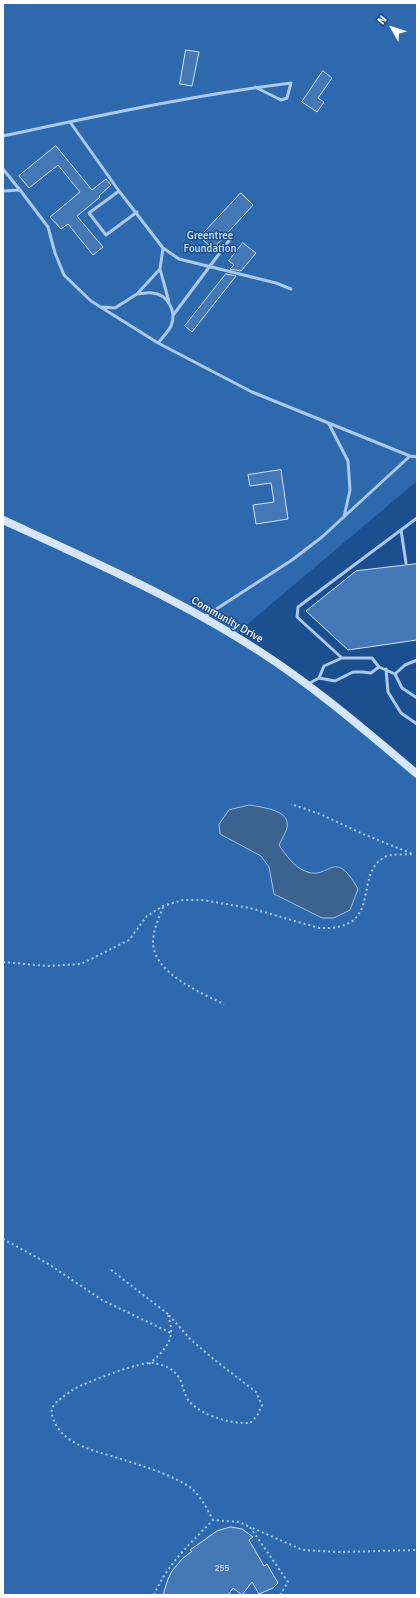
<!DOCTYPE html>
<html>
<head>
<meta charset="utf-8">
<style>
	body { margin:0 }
	#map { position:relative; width:420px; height:1598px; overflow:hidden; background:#1b4f8f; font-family:Signika,sans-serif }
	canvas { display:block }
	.frame { position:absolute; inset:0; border:4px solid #fff; pointer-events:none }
	.north { position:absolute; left:372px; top:8px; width:40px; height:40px; -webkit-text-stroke:3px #1b4f8f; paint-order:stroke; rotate:309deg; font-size:11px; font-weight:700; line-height:16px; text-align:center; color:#fff }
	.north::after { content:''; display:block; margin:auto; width:14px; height:18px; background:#fff; clip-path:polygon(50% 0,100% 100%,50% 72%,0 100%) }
</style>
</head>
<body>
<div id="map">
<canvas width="420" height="1598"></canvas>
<div class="frame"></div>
<div class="north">N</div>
</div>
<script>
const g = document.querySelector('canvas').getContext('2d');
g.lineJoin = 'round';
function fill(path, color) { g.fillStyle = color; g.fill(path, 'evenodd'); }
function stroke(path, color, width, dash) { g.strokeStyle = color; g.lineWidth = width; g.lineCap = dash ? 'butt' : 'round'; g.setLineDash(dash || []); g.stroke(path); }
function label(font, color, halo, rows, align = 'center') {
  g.font = font + ' Signika,sans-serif'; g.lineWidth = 3; g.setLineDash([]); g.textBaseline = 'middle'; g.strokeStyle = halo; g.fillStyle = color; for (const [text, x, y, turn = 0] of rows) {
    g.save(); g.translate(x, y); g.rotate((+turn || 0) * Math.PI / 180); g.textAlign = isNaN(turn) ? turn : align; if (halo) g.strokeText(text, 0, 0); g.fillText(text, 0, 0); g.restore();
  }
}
const green = new Path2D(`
	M3,3H417V481L231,638L264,659L311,691L417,773V1595H3Z`);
const water = new Path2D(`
	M250,805C264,808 294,810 286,831C284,836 281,840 279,845C286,855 293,866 305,871C330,882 333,845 358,889L350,910L334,918H322L274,894L269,867L261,856L220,834L219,824L229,810Z`);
const building = new Path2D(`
	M186,50L199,52L192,86L180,84Z
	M323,71L332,78L318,98L324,102L317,112L302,102Z
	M56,146L92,190L106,179L111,185L99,196L100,197L77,216L103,247L93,255L68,224L61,229L50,217L80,192L58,165L29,188L19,176Z
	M241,193L253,205L213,249L200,237Z
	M243,243L256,253L241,271L230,269L234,265L229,261Z
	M226,274L236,276L192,332L185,326Z
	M281,470L288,519L256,524L253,505L274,502L271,483L250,486L248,475Z
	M417,564V640L348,650L306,611L356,571Z
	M231,1527L242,1529L253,1537L249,1540L264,1566L267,1564L278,1583L273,1588L259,1594L252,1582L242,1595L233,1588L228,1595H163L168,1579L172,1571L182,1559L192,1551L190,1550L217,1531Z`);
const path = new Path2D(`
	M163,907C159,918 153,930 153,942C153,973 201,993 224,1004
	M3,962L47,966L81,964L129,940L147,916L163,906L183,900H202L250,908L319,928C384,931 353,877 383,858C391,853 403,855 413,854L363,834L320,814L291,804
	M3,1239L47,1263L102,1300L171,1333
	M111,1270L168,1314
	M149,1364C158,1356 170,1346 171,1333C172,1328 169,1320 168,1314L191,1340L216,1361L256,1392L262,1405L257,1416L250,1423C231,1424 202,1416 189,1401C181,1391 185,1378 169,1368C165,1366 159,1364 154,1363C141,1361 94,1380 80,1386C75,1388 71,1391 67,1394C53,1404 47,1408 56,1425C69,1448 102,1452 124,1460C143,1466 175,1476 191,1488C201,1496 207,1509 213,1520
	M154,1595C167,1564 190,1544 213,1520L239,1522L250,1527
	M280,1595L288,1582L250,1527L303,1550L339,1552L417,1550`);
const service = new Path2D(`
	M70,122L119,191L163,248L179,259L276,283L291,289
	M3,136C98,116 194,95 291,83L287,98L281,100L255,87
	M3,169L20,190L3,191
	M20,190L48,227L55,253L64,275L91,301L158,343L252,392L410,456L417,457
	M119,191L89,213L106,235L137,212
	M160,269L169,302
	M137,294C142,294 148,292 152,293C168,294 177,312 171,326C168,332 162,338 158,343
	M103,307L115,308L137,294L160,269L163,248
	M174,314L231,238
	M329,424L348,461L350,490L344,517
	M401,530L406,563
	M204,617L292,560L322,537L410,456
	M342,658L297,617L298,607L417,518
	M379,667L395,674L402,688L417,698
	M386,669L388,692L401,713L417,724
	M395,674L405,665L417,660
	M308,684L319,678L324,666L342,658H372L379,667L371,673L362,672H353L335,681L319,678`);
const secondary = new Path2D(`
	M3,520C90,560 179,599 259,651C315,687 366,731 417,774`);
const numberNames = [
	["255",222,1569]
];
const parkNames = [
	["Greentree",210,236],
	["Foundation",210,249]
];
const streetNames = [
	["Community Drive",227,620,30]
];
fill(green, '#2e69ad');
fill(water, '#3c6290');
stroke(water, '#9cc4f0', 1);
fill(building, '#4478b7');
stroke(building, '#cfe3fa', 1);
stroke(path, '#a9c9ee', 2, [2, 3]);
stroke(service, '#a9c9ee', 3);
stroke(secondary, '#d6e6fa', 8);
label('9px', '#d0dded', null, numberNames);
label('11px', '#cfe3fa', '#1b4f8f', parkNames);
label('11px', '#fff', '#1b4f8f', streetNames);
</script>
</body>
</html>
